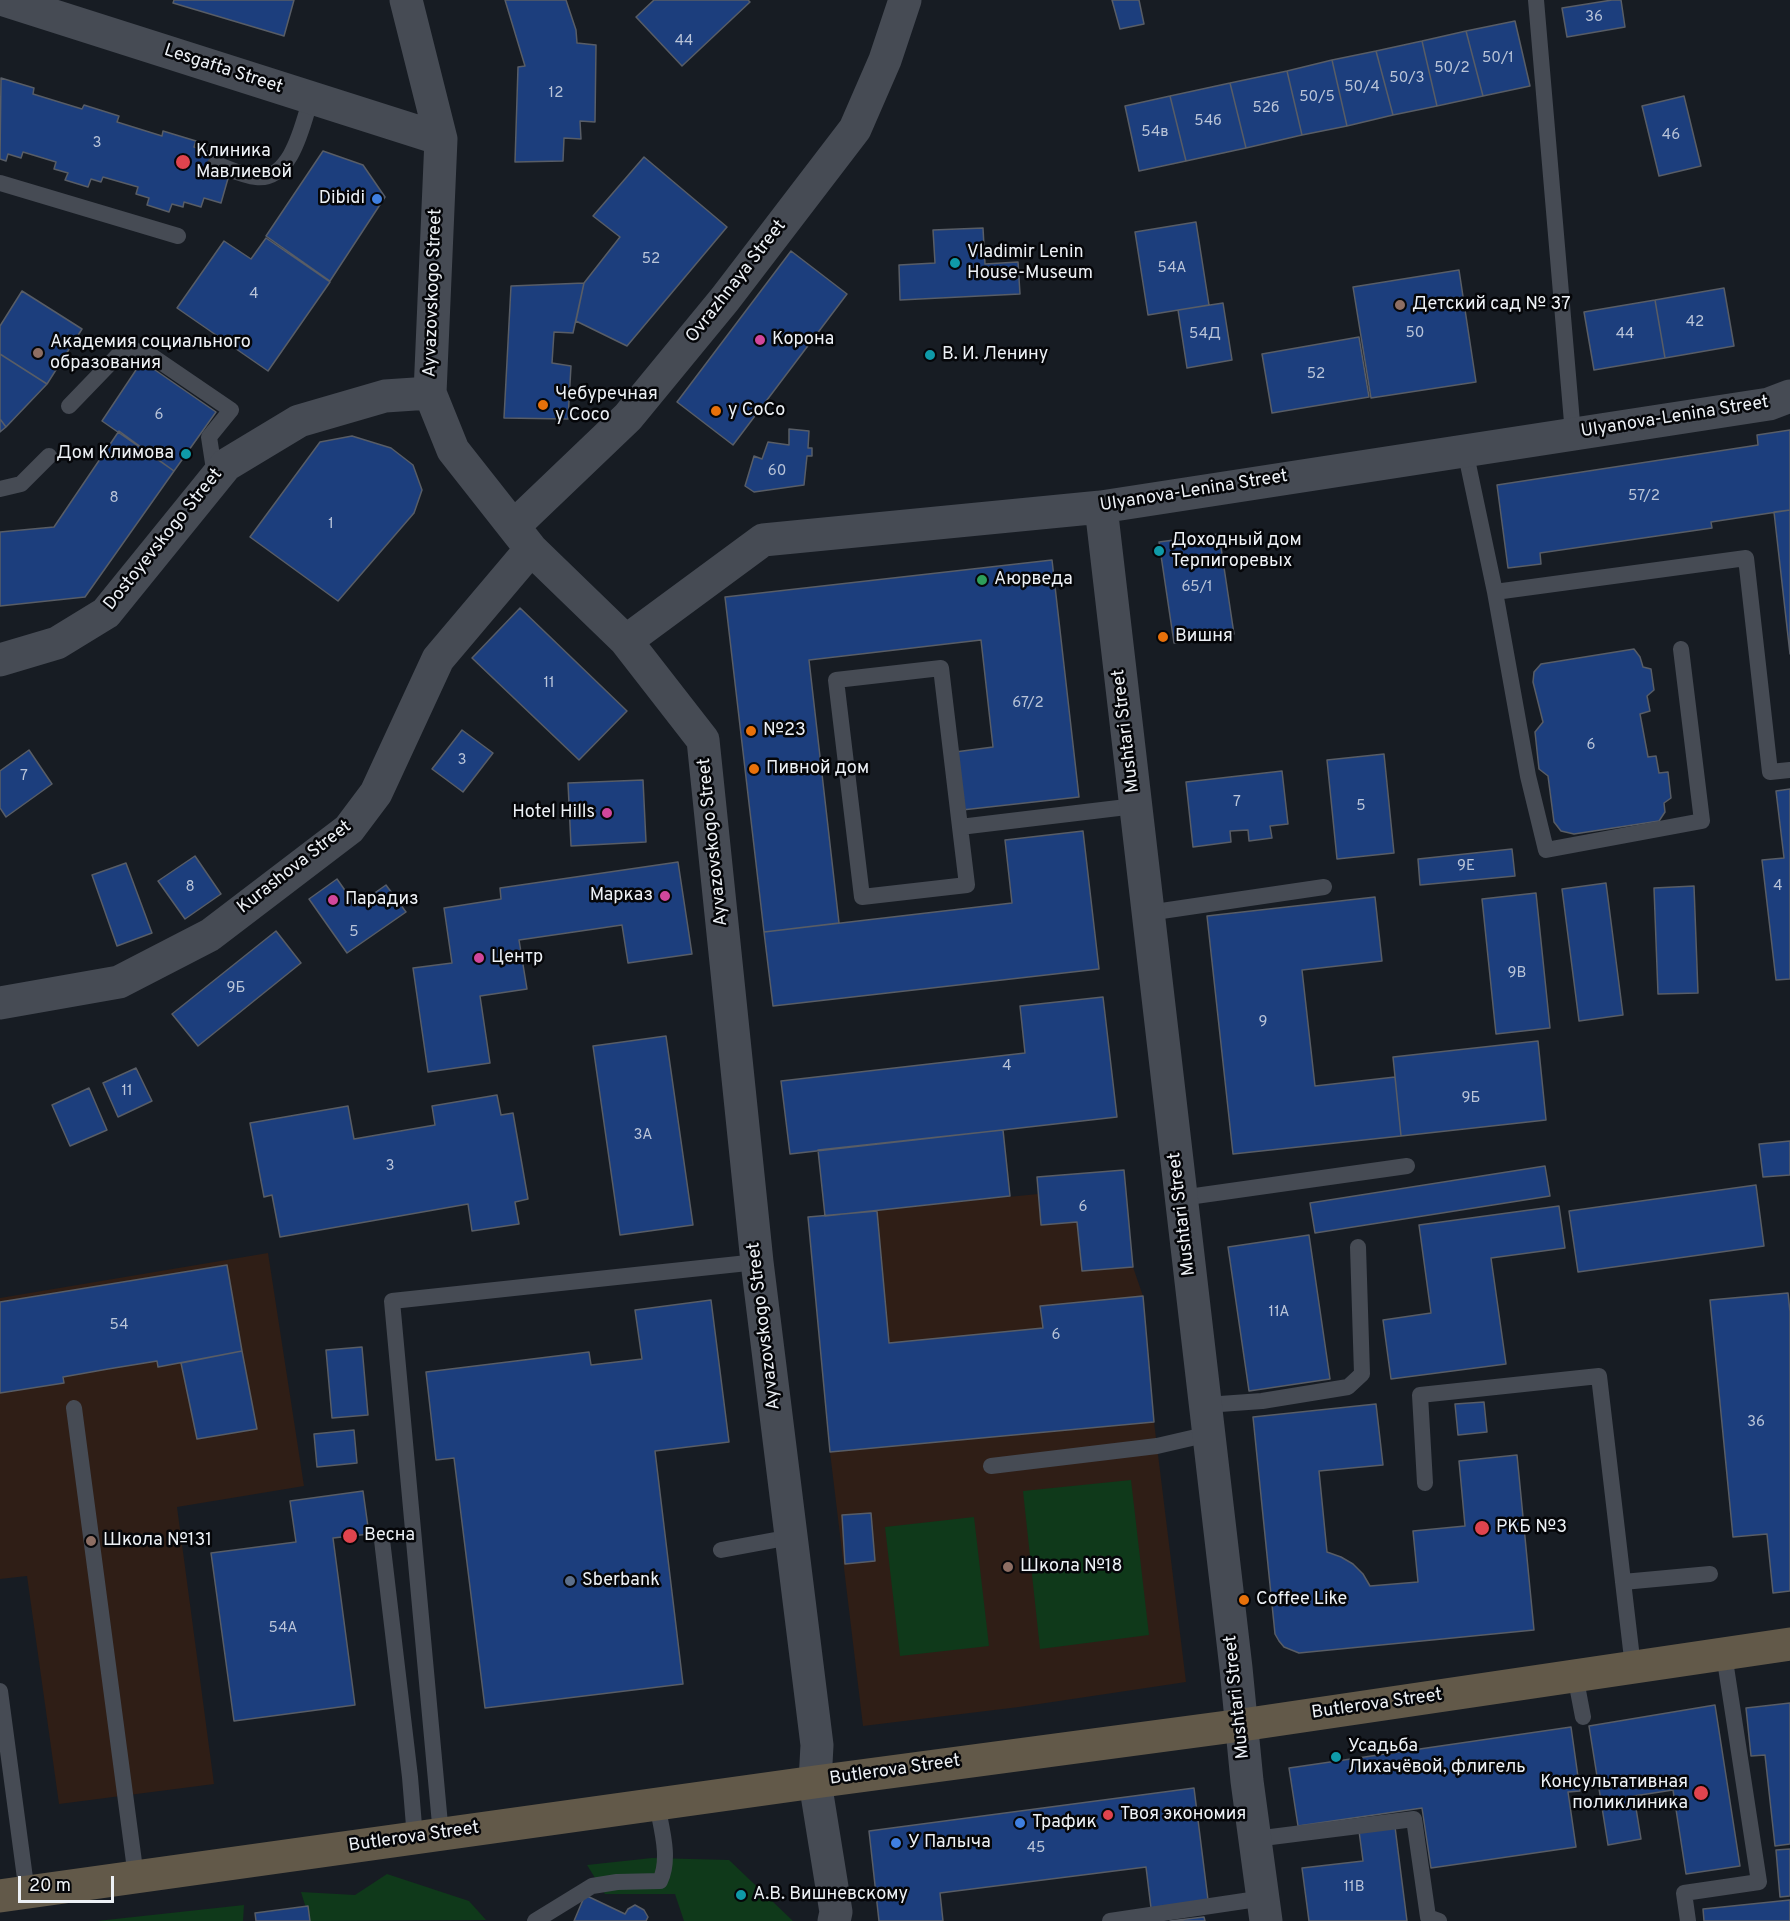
<!DOCTYPE html>
<html>
<head>
<meta charset="utf-8">
<style>
	body { margin:0 }
	#map { position:relative; width:1790px; height:1921px; overflow:hidden; background:#171c23; font-family:Overpass,sans-serif }
	canvas { display:block }
	.scale { position:absolute; left:18px; top:1876px; width:96px; height:27px; box-sizing:border-box; border:3px solid #edf1f6; border-top:0; padding-left:8px; font-size:18px; line-height:21px; white-space:nowrap; color:#edf1f6; -webkit-text-stroke:4px #050609; paint-order:stroke }
</style>
</head>
<body>
<div id="map">
<canvas width="1790" height="1921"></canvas>
<div class="scale">20 m</div>
</div>
<script>
const g = document.querySelector('canvas').getContext('2d');
g.lineJoin = 'round';
function fill(path, color) { g.fillStyle = color; g.fill(path, 'evenodd'); }
function stroke(path, color, width, dash) { g.strokeStyle = color; g.lineWidth = width; g.lineCap = dash ? 'butt' : 'round'; g.setLineDash(dash || []); g.stroke(path); }
function label(font, color, halo, rows, align = 'center') {
  g.font = font + ' Overpass,sans-serif'; g.lineWidth = 5; g.setLineDash([]); g.textBaseline = 'middle'; g.strokeStyle = halo; g.fillStyle = color; for (const [text, x, y, turn = 0] of rows) {
    g.save(); g.translate(x, y); g.rotate((+turn || 0) * Math.PI / 180); g.textAlign = isNaN(turn) ? turn : align; if (halo) g.strokeText(text, 0, 0); g.fillText(text, 0, 0); g.restore();
  }
}
const education = new Path2D(`
	M1038,1194L1041,1225L1077,1222L1082,1271L1133,1267L1143,1296L1154,1422L1186,1682L1019,1707L863,1726L830,1452L808,1217Z
	M268,1253L304,1486L177,1507L214,1784L59,1804L27,1576L0,1579V1298Z`);
const green = new Path2D(`
	M1131,1480L1149,1635L1040,1649L1023,1491Z
	M974,1517L989,1646L900,1656L885,1527Z
	M652,1858L729,1860L793,1921H684L675,1894H605L587,1865Z
	M387,1874L469,1901L486,1920L310,1921L301,1892L355,1895Z
	M244,1905L243,1921H97Z`);
const building = new Path2D(`
	M174,0H294L284,36L173,3Z
	M505,0H566L576,30L577,43L596,45L595,122L580,121L581,139L564,138L563,161L515,162L518,67L525,66Z
	M654,0H748L750,2L682,66L636,17Z
	M1112,0H1139L1144,24L1120,29Z
	M1612,0H1621L1625,27L1567,37L1562,8Z
	M1515,21L1530,86L1483,96L1466,31Z
	M1466,31L1483,96L1437,106L1422,41Z
	M1422,41L1437,106L1393,115L1376,51Z
	M1376,51L1393,115L1347,126L1332,60Z
	M1332,60L1347,126L1302,135L1287,71Z
	M1287,71L1302,135L1246,148L1230,83Z
	M1,78L34,88L33,94L82,109L84,105L119,116L117,122L162,136L163,131L196,141L194,147L218,154L214,170L229,175L221,203L204,198L201,207L184,202L183,207L172,204L169,212L147,205L149,198L136,194L138,187L103,177L101,182L91,179L88,187L65,180L68,173L54,169L56,162L23,152L21,158L8,154L6,161L0,159Z
	M1230,83L1246,148L1186,161L1170,96Z
	M1170,96L1186,161L1139,171L1125,106Z
	M1684,96L1701,166L1659,176L1642,106Z
	M323,151L363,165L385,197L330,281L266,236Z
	M644,157L727,227L627,346L576,321L584,283L620,237L593,216Z
	M1196,222L1209,305L1148,315L1135,232Z
	M983,228L985,264L1018,262L1020,294L900,300L899,265L935,263L933,230Z
	M266,238L330,282L268,371L177,308L224,241L251,259Z
	M791,251L847,294L733,445L677,402Z
	M1459,270L1476,382L1371,398L1353,287Z
	M584,283L573,333L554,332L552,363L571,366L568,419L504,418L511,286Z
	M1724,288L1734,346L1665,358L1655,300Z
	M22,291L82,329L47,384L0,354V326Z
	M1655,300L1665,358L1594,370L1584,312Z
	M1223,303L1232,360L1187,368L1178,310Z
	M1359,337L1369,397L1272,413L1262,354Z
	M0,354L47,384L6,427L0,419Z
	M142,361L216,412L174,471L102,421Z
	M0,419L6,427L0,432Z
	M789,429L809,431L808,448H812V456H807L804,485L754,492L745,486L754,456L762,459L768,442L789,445Z
	M1790,430V510L1711,522L1712,528L1540,553L1541,564L1508,568L1497,485L1758,445L1757,435Z
	M119,431L174,471L85,597L0,606V532L54,527Z
	M352,436L391,448L413,465L422,490L414,513L338,601L250,537L320,442Z
	M1790,510V654L1774,512Z
	M1219,534L1234,634L1174,643L1159,542Z
	M1052,560L1079,797L962,810L955,752L993,747L981,640L809,660L839,923L764,932L725,597Z
	M520,608L627,711L579,760L472,658Z
	M1634,649L1640,657L1643,667L1651,669L1654,690L1647,696L1650,711L1640,714L1648,757L1656,756L1659,773L1668,772L1671,798L1664,803L1665,812L1659,821L1574,834L1561,831L1554,822L1548,776L1539,769L1535,732L1543,722L1533,682L1534,672L1541,664Z
	M462,730L493,753L463,792L432,769Z
	M29,750L52,784L6,817L0,808V771Z
	M1384,754L1394,853L1337,859L1327,760Z
	M1282,771L1288,824L1270,826L1272,838L1249,841L1248,830L1230,831L1231,842L1193,847L1186,782Z
	M643,780L646,842L571,846L568,783Z
	M1790,789V979L1776,980L1762,860L1784,858L1776,791Z
	M1083,831L1099,969L773,1006L764,932L1012,903L1005,840Z
	M1512,849L1515,876L1420,885L1418,859Z
	M195,856L221,894L185,919L158,881Z
	M678,862L692,954L628,963L622,925L519,940L527,989L480,996L490,1063L428,1072L413,968L452,963L444,908L501,899L500,888Z
	M126,863L152,933L117,946L92,875Z
	M337,879L356,906L386,885L406,912L347,953L309,899Z
	M1606,883L1623,1015L1579,1021L1562,889Z
	M1694,886L1698,993L1658,994L1654,888Z
	M1536,893L1550,1028L1496,1034L1482,899Z
	M1375,897L1382,961L1302,970L1315,1086L1395,1077L1401,1136L1233,1154L1207,916Z
	M276,931L301,963L198,1046L172,1014Z
	M1103,997L1117,1117L790,1154L781,1081L1025,1053L1020,1006Z
	M666,1036L693,1225L620,1235L593,1046Z
	M1538,1041L1546,1120L1401,1136L1393,1057Z
	M136,1068L152,1101L118,1117L103,1083Z
	M89,1088L107,1130L70,1146L52,1105Z
	M497,1095L501,1115L513,1113L528,1199L515,1202L519,1224L472,1231L468,1204L280,1237L272,1195L264,1197L250,1123L348,1106L354,1139L435,1125L432,1106Z
	M1003,1130L1010,1196L825,1216L818,1150Z
	M1790,1141V1175L1763,1177L1759,1144Z
	M1545,1166L1550,1196L1315,1233L1310,1203Z
	M1124,1170L1133,1267L1082,1271L1077,1222L1041,1225L1037,1177Z
	M1756,1185L1764,1246L1578,1272L1569,1211Z
	M1559,1206L1565,1248L1491,1258L1506,1364L1391,1379L1383,1320L1431,1313L1419,1225Z
	M877,1211L889,1343L1043,1328L1040,1306L1143,1296L1154,1422L830,1452L808,1217Z
	M1309,1235L1330,1379L1249,1391L1228,1247Z
	M227,1265L242,1351L158,1367L157,1361L108,1369L63,1377L64,1383L0,1393V1302Z
	M1788,1293L1790,1312V1591L1773,1593L1767,1534L1733,1537L1710,1300Z
	M711,1300L729,1442L655,1451L683,1684L485,1708L454,1458L436,1460L426,1372L589,1352L591,1365L642,1359L635,1310Z
	M362,1347L368,1415L332,1418L326,1350Z
	M242,1351L257,1429L197,1439L181,1363Z
	M1484,1402L1487,1432L1458,1435L1455,1404Z
	M1376,1404L1383,1465L1319,1471L1327,1552L1341,1557L1353,1564L1363,1574L1370,1586L1418,1582L1413,1531L1465,1526L1459,1461L1517,1455L1534,1630L1299,1653L1284,1647L1279,1641L1275,1634L1253,1417Z
	M354,1430L357,1463L317,1467L314,1434Z
	M363,1491L369,1534L333,1538L355,1705L234,1721L211,1553L296,1542L290,1501Z
	M871,1513L875,1561L845,1564L842,1515Z
	M1790,1703V1844L1775,1846L1765,1755L1751,1756L1746,1708Z
	M1715,1705L1740,1866L1686,1874L1673,1790L1634,1796L1641,1839L1608,1845L1589,1726Z
	M1571,1727L1580,1791L1568,1792L1576,1847L1431,1868L1422,1808L1298,1826L1289,1768Z
	M1194,1788L1208,1900L1151,1908L1146,1867L940,1893L943,1921H879L869,1831Z
	M1395,1827L1407,1921H1309L1302,1868L1363,1861L1359,1831Z
	M1790,1849V1896L1780,1897L1776,1850Z
	M585,1895L625,1914L628,1909L635,1905L644,1910L648,1917L646,1921H574Z
	M1790,1900V1921H1704L1703,1909Z
	M308,1906L310,1921H256L255,1913Z
	M1204,1917L1205,1921H1170Z`);
const service = new Path2D(`
	M1536,0L1573,434
	M215,164C228,168 243,176 256,177C292,181 303,123 311,98
	M0,183L178,236
	M69,406L123,350L146,352L231,410L209,437L215,476
	M1465,450L1495,592L1528,776L1546,850L1702,821L1681,649
	M0,489L21,484L49,456
	M1495,592L1746,558L1770,772L1790,770
	M960,827L941,668L836,680L862,897L967,885L960,827L1135,806
	M1148,913L1324,887
	M1181,1198L1407,1166
	M1206,1405L1262,1401L1348,1387L1362,1374L1358,1247
	M74,1408L136,1877
	M991,1466L1157,1446L1209,1434
	M1425,1483L1420,1395L1599,1376L1633,1667
	M382,1540L410,1777L415,1838
	M721,1550L791,1537
	M1623,1582L1710,1574
	M1575,1675L1583,1717
	M0,1691L27,1893
	M441,1835L392,1301L757,1262
	M1255,1839L1414,1819L1428,1917L1439,1921
	M535,1921L592,1886L617,1882L660,1881C671,1858 661,1828 657,1804
	M1110,1921L1264,1898
	M1688,1921L1684,1893L1759,1882L1724,1654`);
const minor = new Path2D(`
	M4,0L441,139
	M406,0L441,139L430,393L453,450L531,549L626,641L703,740L757,1262L817,1745L815,1782L836,1912L834,1921
	M1101,507L1236,1668L1247,1781L1266,1921
	M514,526L628,417L725,299L855,129L885,60L905,0
	M626,641L763,540L1101,507L1769,404L1790,396
	M0,660L57,643L106,613L226,465L299,421L385,396L430,393
	M0,1003L119,982L210,935L349,829L376,793L438,659L531,549`);
const secondary = new Path2D(`
	M0,1896L815,1782L1242,1725L1790,1644`);
const markers = [
	[183,162,8,"#e0444e"],
	[377,199,6,"#3f7fe0"],
	[955,263,6,"#0f9aa8"],
	[1400,305,6,"#8d6e63"],
	[760,340,6,"#d1479c"],
	[38,353,6,"#8d6e63"],
	[930,355,6,"#0f9aa8"],
	[543,405,6,"#e8710a"],
	[716,411,6,"#e8710a"],
	[186,454,6,"#0f9aa8"],
	[1159,551,6,"#0f9aa8"],
	[982,580,6,"#2e9e5b"],
	[1163,637,6,"#e8710a"],
	[751,731,6,"#e8710a"],
	[754,769,6,"#e8710a"],
	[607,813,6,"#d1479c"],
	[665,896,6,"#d1479c"],
	[333,900,6,"#d1479c"],
	[479,958,6,"#d1479c"],
	[1482,1528,8,"#e0444e"],
	[350,1536,8,"#e0444e"],
	[91,1541,6,"#8d6e63"],
	[1008,1567,6,"#8d6e63"],
	[570,1581,6,"#5c6f8a"],
	[1244,1600,6,"#e8710a"],
	[1336,1757,6,"#0f9aa8"],
	[1701,1793,8,"#e0444e"],
	[1108,1815,6,"#e0444e"],
	[1020,1823,6,"#3f7fe0"],
	[896,1843,6,"#3f7fe0"],
	[741,1895,6,"#0f9aa8"]
];
const numberNames = [
	["36",1594,18],
	["44",684,42],
	["50/1",1498,59],
	["50/2",1452,69],
	["50/3",1407,79],
	["50/4",1362,88],
	["12",556,94],
	["50/5",1317,98],
	["52б",1266,109],
	["54б",1208,122],
	["54в",1155,133],
	["46",1671,136],
	["3",97,144],
	["52",651,260],
	["54А",1172,269],
	["4",254,295],
	["42",1695,323],
	["50",1415,334],
	["54Д",1205,335],
	["44",1625,335],
	["52",1316,375],
	["6",159,416],
	["60",777,472],
	["57/2",1644,497],
	["8",114,499],
	["1",331,525],
	["65/1",1197,588],
	["11",549,684],
	["67/2",1028,704],
	["6",1591,746],
	["3",462,761],
	["7",24,777],
	["7",1237,803],
	["5",1361,807],
	["9Е",1466,867],
	["4",1778,887],
	["8",190,888],
	["5",354,933],
	["9В",1517,974],
	["9Б",236,989],
	["9",1263,1023],
	["4",1007,1067],
	["11",127,1092],
	["9Б",1471,1099],
	["3А",643,1136],
	["3",390,1167],
	["6",1083,1208],
	["11А",1279,1313],
	["54",119,1326],
	["6",1056,1336],
	["36",1756,1423],
	["54А",283,1629],
	["45",1036,1849],
	["11В",1354,1888]
];
const streetNames = [
	["Lesgafta Street",223,70,18],
	["Ovrazhnaya Street",737,282,-52],
	["Ayvazovskogo Street",434,293,-88],
	["Ulyanova-Lenina Street",1675,418,-9],
	["Ulyanova-Lenina Street",1194,492,-9],
	["Dostoyevskogo Street",164,540,-51],
	["Mushtari Street",1127,731,-97],
	["Ayvazovskogo Street",714,842,-96],
	["Kurashova Street",295,868,-38],
	["Mushtari Street",1183,1214,-97],
	["Ayvazovskogo Street",765,1326,-97],
	["Mushtari Street",1238,1697,-96],
	["Butlerova Street",1377,1705,-8],
	["Butlerova Street",895,1771,-8],
	["Butlerova Street",414,1838,-8]
];
const poiNames = [
	["Клиника",196,152],
	["Мавлиевой",196,173],
	["Dibidi",365,199,"right"],
	["Vladimir Lenin",967,253],
	["House-Museum",967,274],
	["Детский сад № 37",1412,305],
	["Корона",772,340],
	["Академия социального",50,343],
	["образования",50,364],
	["В. И. Ленину",942,355],
	["Чебуречная",555,395],
	["у Сосо",555,416],
	["у СоСо",728,411],
	["Дом Климова",174,454,"right"],
	["Доходный дом",1171,541],
	["Терпигоревых",1171,562],
	["Аюрведа",994,580],
	["Вишня",1175,637],
	["№23",763,731],
	["Пивной дом",766,769],
	["Hotel Hills",595,813,"right"],
	["Марказ",653,896,"right"],
	["Парадиз",345,900],
	["Центр",491,958],
	["РКБ №3",1496,1528],
	["Весна",364,1536],
	["Школа №131",103,1541],
	["Школа №18",1020,1567],
	["Sberbank",582,1581],
	["Coffee Like",1256,1600],
	["Усадьба",1348,1747],
	["Лихачёвой, флигель",1348,1768],
	["Консультативная",1688,1783,"right"],
	["поликлиника",1688,1804,"right"],
	["Твоя экономия",1120,1815],
	["Трафик",1032,1823],
	["У Палыча",908,1843],
	["А.В. Вишневскому",753,1895]
];
fill(education, '#2f1e16');
fill(green, '#0f391a');
fill(building, '#1c3e7d');
stroke(building, '#585d66', 1.5);
stroke(service, '#464b54', 16);
stroke(minor, '#464b54', 33);
stroke(secondary, '#625949', 33);
for (const [x, y, r, color] of markers) { const dot = new Path2D(); dot.arc(x, y, r, 0, 2 * Math.PI); g.fillStyle = color; g.fill(dot); stroke(dot, '#050609', 2); }
label('15px', '#b9c4d8', null, numberNames);
label('18px', '#edf1f6', '#050609', streetNames);
label('18px', '#edf1f6', '#050609', poiNames, 'left');
</script>
</body>
</html>
